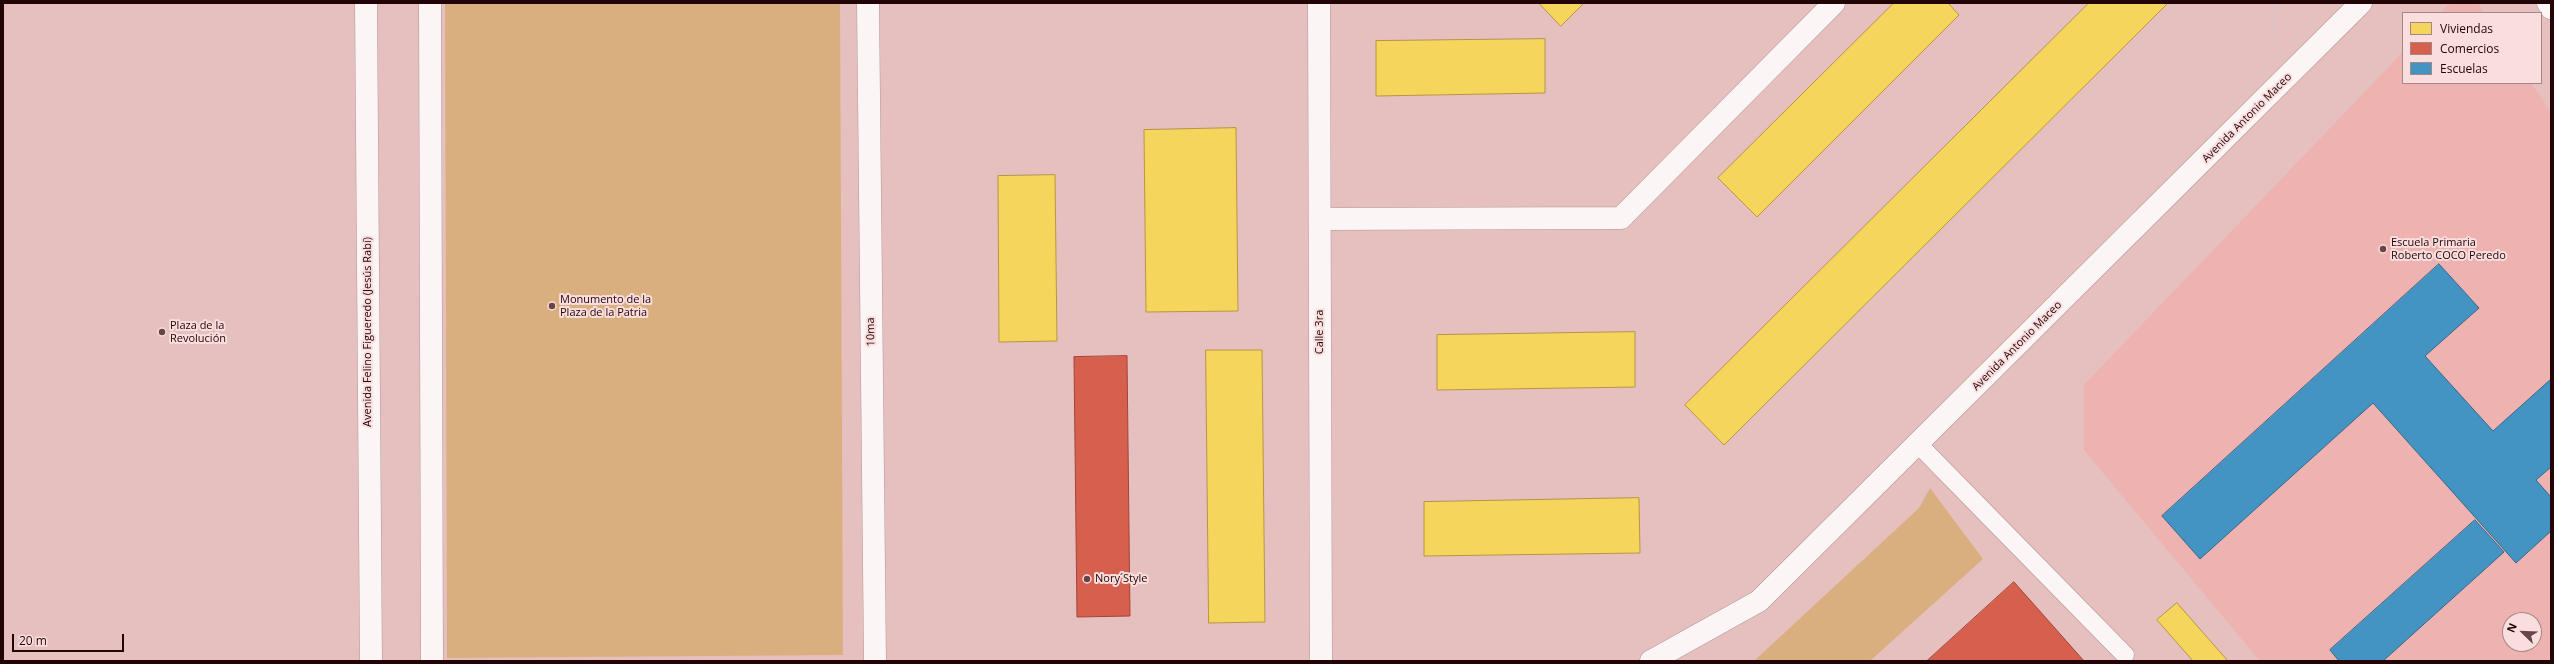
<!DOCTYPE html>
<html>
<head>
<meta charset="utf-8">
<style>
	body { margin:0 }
	#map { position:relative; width:2554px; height:664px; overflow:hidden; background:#e6bfbf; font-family:"Open Sans",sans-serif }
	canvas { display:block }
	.frame { position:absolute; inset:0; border:4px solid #220406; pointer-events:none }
	.legend { position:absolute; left:2402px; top:12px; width:140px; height:72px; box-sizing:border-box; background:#fadedd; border:1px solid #a48787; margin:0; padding:5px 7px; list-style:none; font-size:12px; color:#220406 }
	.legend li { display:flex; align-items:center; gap:8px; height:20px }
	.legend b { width:20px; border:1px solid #a48787 }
	.north { position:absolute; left:2502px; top:612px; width:40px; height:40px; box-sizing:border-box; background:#fadedd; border:1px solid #a48787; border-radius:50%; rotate:293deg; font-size:11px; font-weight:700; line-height:16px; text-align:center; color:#220406 }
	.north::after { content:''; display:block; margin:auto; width:14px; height:18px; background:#674547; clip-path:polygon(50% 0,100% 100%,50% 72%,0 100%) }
	.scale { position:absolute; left:12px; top:634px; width:112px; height:18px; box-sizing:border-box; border:2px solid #220406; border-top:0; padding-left:5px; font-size:12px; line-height:14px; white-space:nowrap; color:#220406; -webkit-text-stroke:3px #fadedd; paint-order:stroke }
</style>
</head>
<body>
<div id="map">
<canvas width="2554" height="664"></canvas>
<div class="frame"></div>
<ul class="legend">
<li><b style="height:11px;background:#f6d55c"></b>Viviendas</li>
<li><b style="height:11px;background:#d6604d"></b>Comercios</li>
<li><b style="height:11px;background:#4393c3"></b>Escuelas</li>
</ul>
<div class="north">N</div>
<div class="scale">20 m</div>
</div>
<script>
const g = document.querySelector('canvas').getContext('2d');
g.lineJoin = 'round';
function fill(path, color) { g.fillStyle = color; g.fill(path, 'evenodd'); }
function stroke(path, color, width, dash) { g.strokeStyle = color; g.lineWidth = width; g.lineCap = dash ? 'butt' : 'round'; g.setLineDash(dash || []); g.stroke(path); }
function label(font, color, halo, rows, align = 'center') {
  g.font = font + ' "Open Sans",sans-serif'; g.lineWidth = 4; g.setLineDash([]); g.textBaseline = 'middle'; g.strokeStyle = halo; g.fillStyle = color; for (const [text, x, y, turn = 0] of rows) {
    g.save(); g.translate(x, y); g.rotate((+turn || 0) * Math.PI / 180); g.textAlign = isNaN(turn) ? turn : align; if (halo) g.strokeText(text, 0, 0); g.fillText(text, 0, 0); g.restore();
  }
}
const built = new Path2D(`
	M2450,3H2478L2484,13H2440Z
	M2403,52V83H2531L2551,112V661H2260L2084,450V385ZM2510,620H2534V644H2510Z`);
const green = new Path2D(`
	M445,3H840L843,655L447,658Z
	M1930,488L1983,559L1870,661H1754L1919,508Z`);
const homes = new Path2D(`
	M1539,3H1584L1561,26Z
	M1894,3H1948L1959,15L1757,217L1718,178Z
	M2089,3H2168L1724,445L1685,405Z
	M1545,39V93L1376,96V41Z
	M1236,128L1238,311L1146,312L1144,130Z
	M1055,175L1057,341L999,342L998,176Z
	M1635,332V387L1437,390V335Z
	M1206,350H1262L1265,622L1209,623Z
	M1639,498L1640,553L1424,556V502Z
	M2177,603L2228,661H2193L2157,620Z`);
const shops = new Path2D(`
	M1127,356L1130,616L1077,617L1074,357Z
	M2014,582L2084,661H1927Z`);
const schools = new Path2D(`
	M2439,264L2479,308L2425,356L2493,431L2551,379V467L2536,480L2551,497V531L2516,563L2373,403L2200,559L2162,516Z
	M2475,520L2504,552L2383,661H2339L2330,650Z`);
const path = new Path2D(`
	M2274,44V3`);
const service = new Path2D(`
	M1918,444L2125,655`);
const minor = new Path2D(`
	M868,3L875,661
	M1319,3L1321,661
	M1320,219L1621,218L1834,3`);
const tertiary = new Path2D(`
	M1651,661L1759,601L2361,3`);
const secondary = new Path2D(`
	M366,3L371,661
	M430,3L432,661
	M2548,3L2551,8`);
const markers = [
	[2383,249,4,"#674547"],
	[552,306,4,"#674547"],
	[162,332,4,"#674547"],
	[1087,579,4,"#674547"]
];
const streetNames = [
	["Avenida Antonio Maceo",2247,118,-45],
	["Avenida Felino Figueredo (Jesús Rabí)",368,332,-90],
	["10ma",871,332,-91],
	["Calle 3ra",1320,332,-90],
	["Avenida Antonio Maceo",2017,346,-45]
];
const poiNames = [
	["Escuela Primaria",2391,243],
	["Roberto COCO Peredo",2391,256],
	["Monumento de la",560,300],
	["Plaza de la Patria",560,313],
	["Plaza de la",170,326],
	["Revolución",170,339],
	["Nory´Style",1095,579]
];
fill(built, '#eeb2b1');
fill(green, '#daaf80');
fill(homes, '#f6d55c');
stroke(homes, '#b69642', 1);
fill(shops, '#d6604d');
stroke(shops, '#a04438', 1);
fill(schools, '#4393c3');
stroke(schools, '#39688a', 1);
stroke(service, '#b49494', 19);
stroke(minor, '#b49494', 23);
stroke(tertiary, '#b49494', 23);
stroke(secondary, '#b49494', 23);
stroke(path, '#d2c6c6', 2.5, [3, 3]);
stroke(service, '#fbf5f5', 18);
stroke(minor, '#fbf5f5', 22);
stroke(tertiary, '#fbf5f5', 22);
stroke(secondary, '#fbf5f5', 22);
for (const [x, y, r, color] of markers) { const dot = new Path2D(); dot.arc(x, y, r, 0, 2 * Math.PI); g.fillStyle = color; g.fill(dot); stroke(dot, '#fadedd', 1.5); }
label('11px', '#220406', '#fadedd', streetNames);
label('11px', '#220406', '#fadedd', poiNames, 'left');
</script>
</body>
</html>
